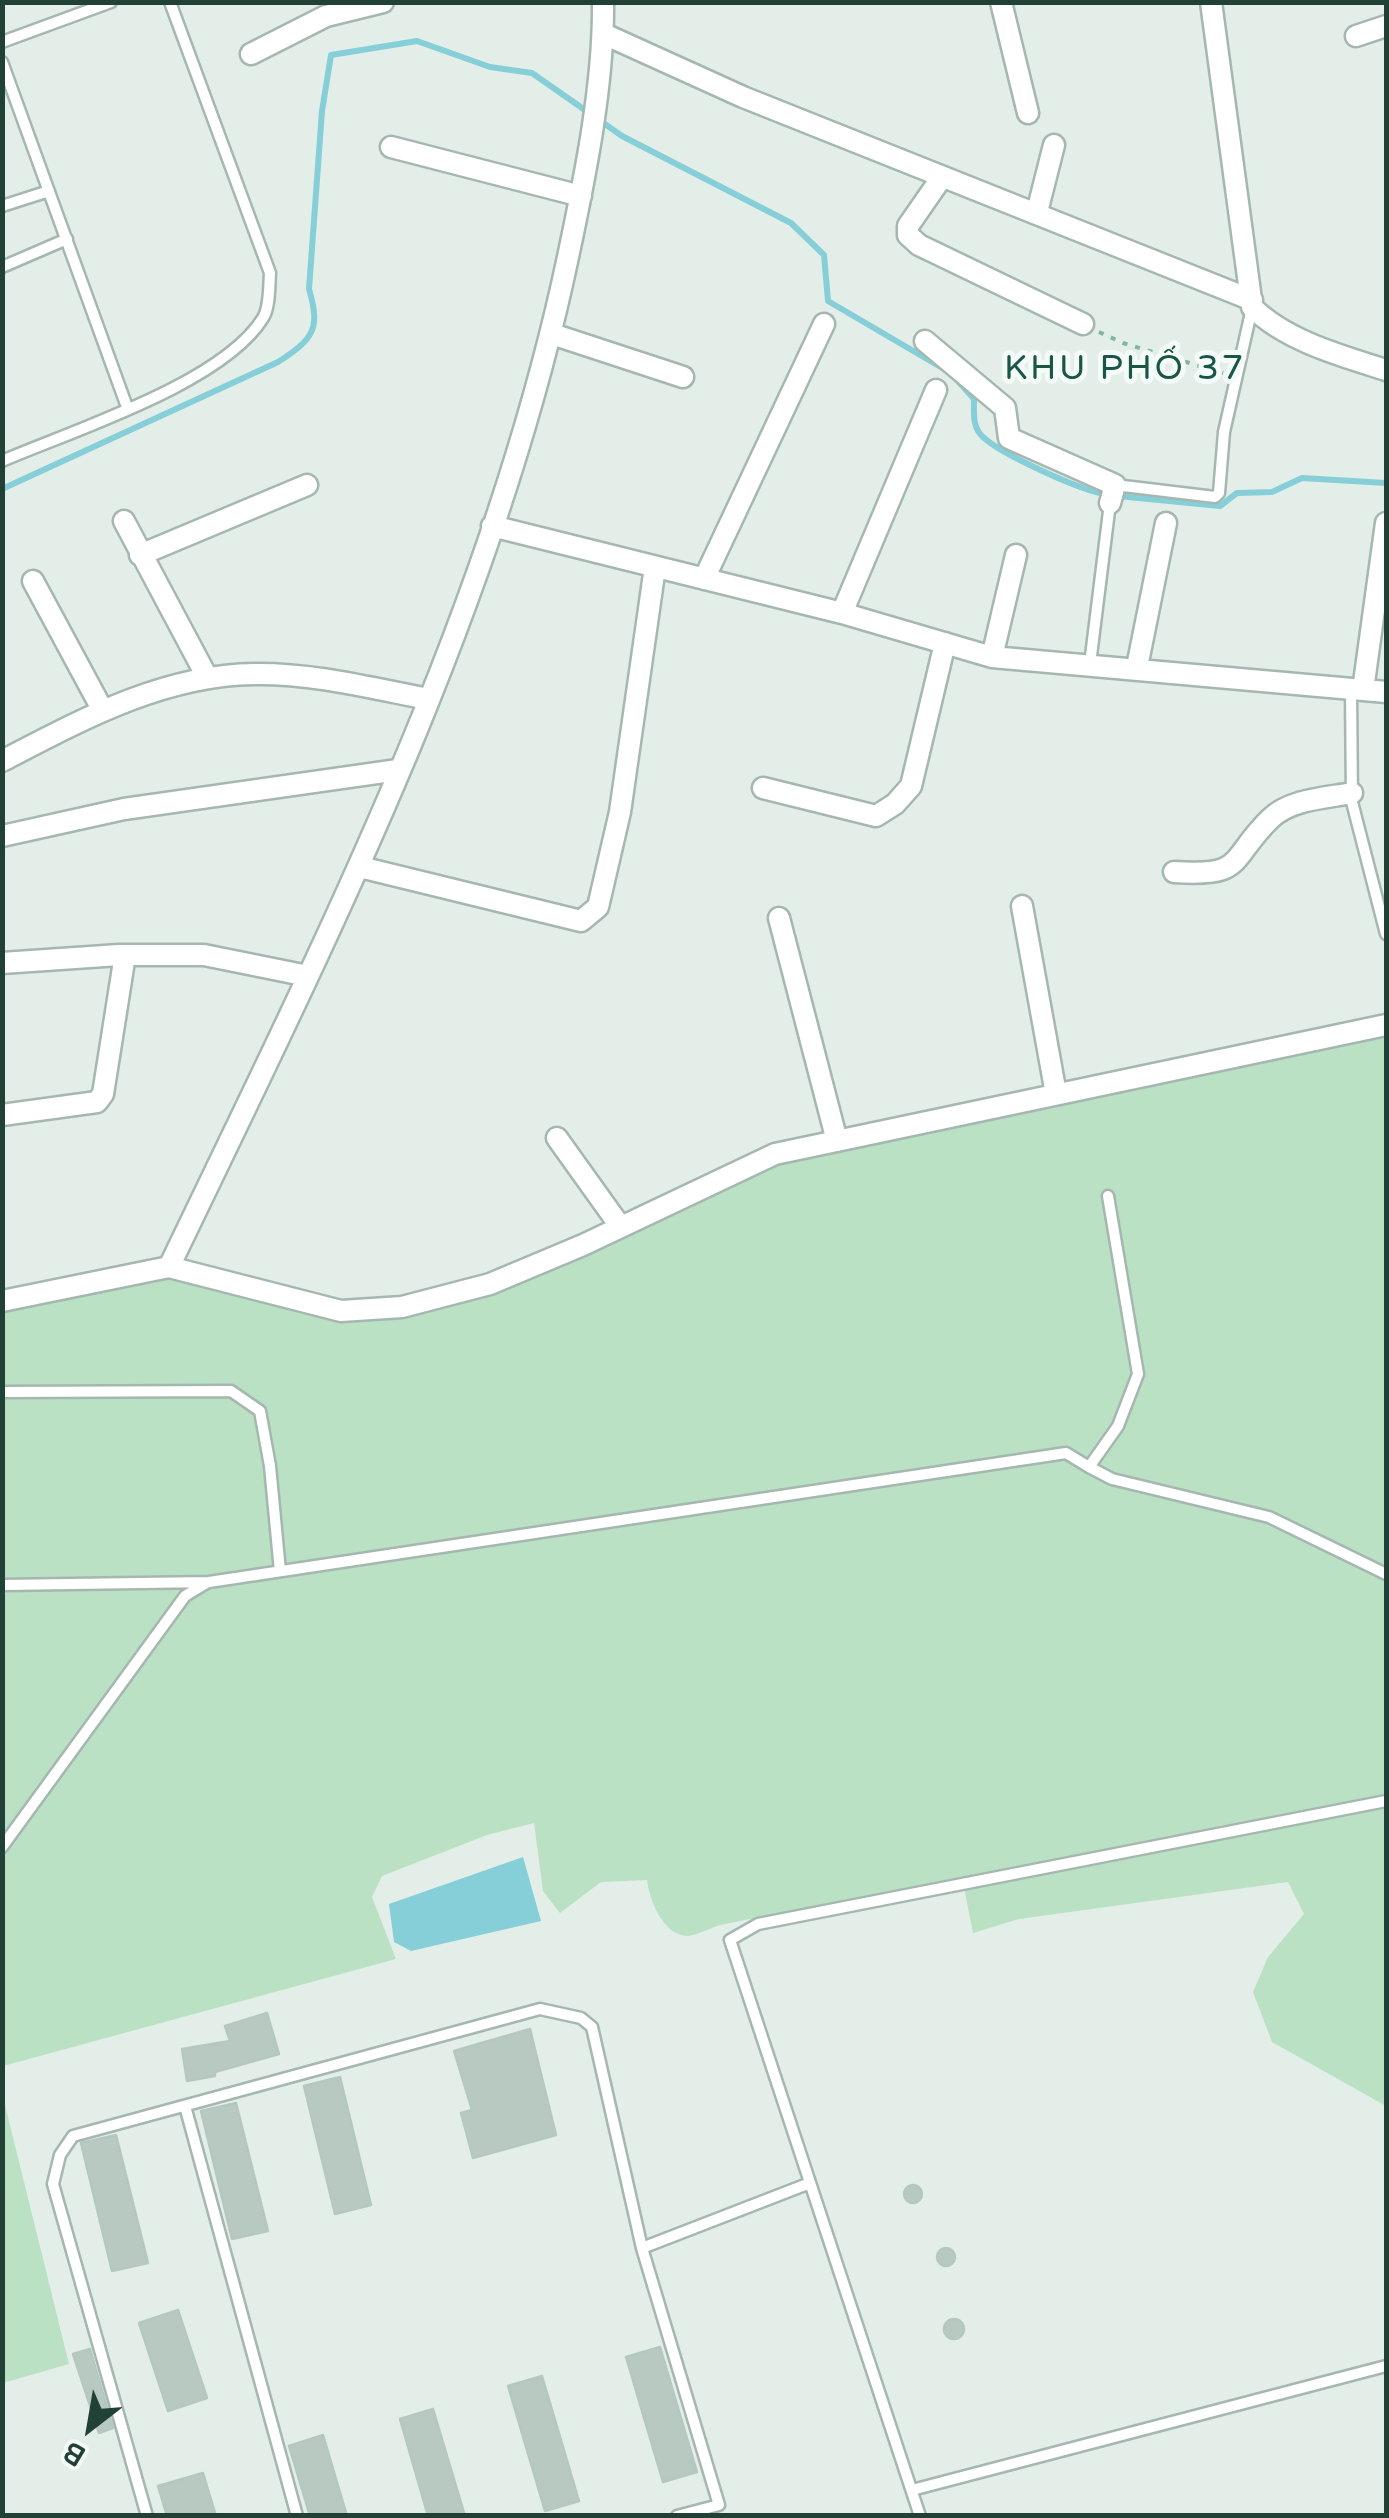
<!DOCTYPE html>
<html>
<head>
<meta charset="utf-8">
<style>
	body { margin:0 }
	#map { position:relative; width:1389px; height:2518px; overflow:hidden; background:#e3eee9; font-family:"Varela Round",sans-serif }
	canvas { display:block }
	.frame { position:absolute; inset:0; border:5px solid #214137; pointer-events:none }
	.north { position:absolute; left:40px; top:2378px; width:100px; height:100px; -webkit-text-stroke:8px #f4faf7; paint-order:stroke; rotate:211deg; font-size:28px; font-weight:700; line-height:40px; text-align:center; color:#214137 }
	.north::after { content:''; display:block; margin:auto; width:35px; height:45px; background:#214137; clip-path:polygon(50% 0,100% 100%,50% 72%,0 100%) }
</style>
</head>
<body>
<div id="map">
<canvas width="1389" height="2518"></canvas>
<div class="frame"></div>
<div class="north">B</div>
</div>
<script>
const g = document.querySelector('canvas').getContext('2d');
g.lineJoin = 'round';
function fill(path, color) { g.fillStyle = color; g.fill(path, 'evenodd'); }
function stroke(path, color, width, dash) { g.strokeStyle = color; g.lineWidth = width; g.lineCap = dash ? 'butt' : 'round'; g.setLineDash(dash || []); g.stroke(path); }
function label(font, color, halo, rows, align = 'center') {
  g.font = font + ' "Varela Round",sans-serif'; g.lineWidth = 10; g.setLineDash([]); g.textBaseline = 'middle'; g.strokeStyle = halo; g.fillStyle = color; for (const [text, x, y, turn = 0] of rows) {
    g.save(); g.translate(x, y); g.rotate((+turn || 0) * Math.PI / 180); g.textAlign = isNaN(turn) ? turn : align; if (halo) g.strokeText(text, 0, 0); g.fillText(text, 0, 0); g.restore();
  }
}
const green = new Path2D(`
	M1386,1033V2106L1272,2042L1253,1992L1268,1957L1304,1914L1288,1882L1019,1919L973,1933L962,1877L720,1925C711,1928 697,1935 688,1936C663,1936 649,1899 647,1880L601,1882L560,1913L543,1891L534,1823L487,1835L382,1876L372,1897L396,1959L3,2066V1308L169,1274L403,1314L778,1161Z
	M3,2097L69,2364L3,2383H2Z`);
const water = new Path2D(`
	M523,1857L541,1921L411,1951L394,1942L389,1904Z`);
const stream = new Path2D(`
	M957,380L974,399C974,413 972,427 983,437C1001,454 1081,491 1106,494
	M2,489L278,362C313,339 321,330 309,289L322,111L331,55L417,41L490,67L532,73L622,136L791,223L824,255L828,301L944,369
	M1118,496L1220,506L1237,493L1272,492L1302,478L1386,483`);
const building = new Path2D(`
	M267,2013L279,2054L215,2072V2076L187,2081L182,2049L230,2041L225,2026Z
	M530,2029L556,2135L473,2158L461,2113L472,2110L454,2051Z
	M340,2077L371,2205L335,2214L304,2086Z
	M236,2103L268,2231L232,2239L201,2111Z
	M116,2135L148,2263L112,2271L81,2143Z
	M904 2194a9 9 0 1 1 18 0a9 9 0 1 1-18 0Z
	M937 2257a9 9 0 1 1 18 0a9 9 0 1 1-18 0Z
	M178,2310L207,2398L168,2411L139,2323Z
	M944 2329a10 10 0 1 1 20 0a10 10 0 1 1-20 0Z
	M660,2347L697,2472L663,2482L626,2357Z
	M90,2349L113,2428L99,2433L73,2354Z
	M542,2376L579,2501L545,2511L508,2386Z
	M433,2409L465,2516H428L400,2419Z
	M323,2435L347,2516H310L289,2446Z
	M203,2473L216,2516H167L158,2486Z`);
const path = new Path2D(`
	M1099,332L1123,343L1223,373`);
const service = new Path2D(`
	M2,42L111,2
	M2,62L127,407
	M2,206L49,191
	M2,267L67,239
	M2,461C74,430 223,383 263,318C270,307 269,286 270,273L170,2
	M1115,485L1215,497L1219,493L1224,432L1252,308
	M1090,664L1110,503
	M1351,689L1352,802L1386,934
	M1108,1196L1138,1374L1118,1426L1089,1467L1112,1479L1269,1517L1386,1574
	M2,1392L231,1391L260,1411L270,1466L280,1571
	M2,1585L209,1582L1066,1453L1089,1467
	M2,1847L185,1596L208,1582
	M185,2106L297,2516
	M912,2490L1386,2366
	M147,2516L53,2184L60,2155L73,2136L540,2009L581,2018L592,2027L642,2248
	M677,2516L719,2505L642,2248L810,2183
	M920,2516L730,1940L758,1924L1386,1801`);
const minor = new Path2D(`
	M603,2C604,84 585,177 568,257C493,612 325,942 169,1267L341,1311L402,1307L490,1284L583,1245L775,1154L1386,1025
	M1001,2L1028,113
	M1211,2L1252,307C1286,341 1342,356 1386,370
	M604,34L743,97L1252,300
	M1356,36L1386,26
	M251,54L326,16L383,2
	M391,147L581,196
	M942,177L908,226V235L919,245L1083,324
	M1037,212L1054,145
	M552,334L683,377
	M925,341L1005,408L1009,438L1115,485L1110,503
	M124,521L207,677
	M492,526L842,613L992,657L1386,692
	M140,555L307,485
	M704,579L824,324
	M33,581L102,709
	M842,613L936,390
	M992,657L1016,555
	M1137,667L1166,523
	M1363,690L1386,523
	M2,761C81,720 163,675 254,674C312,673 371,688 428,699
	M763,788L876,816L895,804L911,786L945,643
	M2,836L124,809L398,770
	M360,867L581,921L598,907L620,812L655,567
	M1174,872C1246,877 1228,860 1270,819C1290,799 1326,798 1352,793
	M1022,906L1056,1094
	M779,918L837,1141
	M2,963L119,955H204L308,976
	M2,1115L97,1102L103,1094L125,955
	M557,1138L620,1226
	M2,1301L169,1267`);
const quarterNames = [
	["KHU PHỐ 37",1125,370]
];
fill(green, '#bae1c3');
fill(water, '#86ced8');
stroke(stream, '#86ced8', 6);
fill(building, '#b8c9c2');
stroke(building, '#b5c8c0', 2.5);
stroke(service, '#a5b7b0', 15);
stroke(minor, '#a5b7b0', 25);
stroke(path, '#80b5a2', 4, [5, 8]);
stroke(service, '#fff', 10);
stroke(minor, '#fff', 20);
g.letterSpacing = '2.5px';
label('35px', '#1a5645', '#f4faf7', quarterNames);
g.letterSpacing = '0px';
</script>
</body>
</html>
